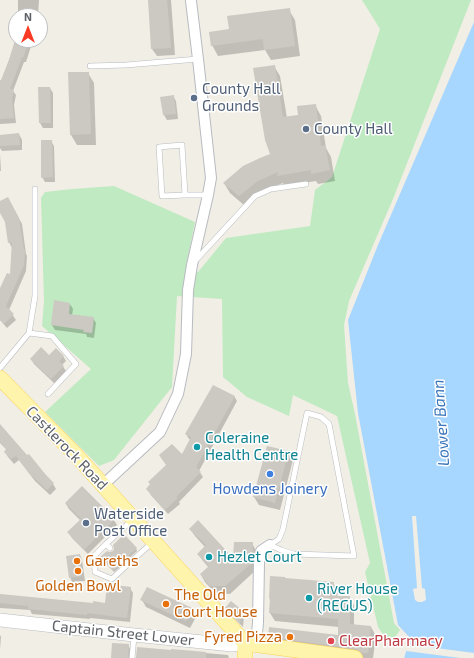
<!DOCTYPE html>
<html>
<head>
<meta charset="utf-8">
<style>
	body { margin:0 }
	#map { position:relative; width:474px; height:658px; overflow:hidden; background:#f1eee5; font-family:"Exo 2",sans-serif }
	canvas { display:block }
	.north { position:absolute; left:8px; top:8px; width:40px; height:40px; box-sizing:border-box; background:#fff; border:1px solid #bec0c2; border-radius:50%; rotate:0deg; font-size:11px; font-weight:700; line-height:16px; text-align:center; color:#5d6167 }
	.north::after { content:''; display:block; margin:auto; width:14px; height:18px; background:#f83a24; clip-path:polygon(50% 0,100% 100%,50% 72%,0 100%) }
</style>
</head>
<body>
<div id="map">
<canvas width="474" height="658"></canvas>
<div class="north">N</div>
</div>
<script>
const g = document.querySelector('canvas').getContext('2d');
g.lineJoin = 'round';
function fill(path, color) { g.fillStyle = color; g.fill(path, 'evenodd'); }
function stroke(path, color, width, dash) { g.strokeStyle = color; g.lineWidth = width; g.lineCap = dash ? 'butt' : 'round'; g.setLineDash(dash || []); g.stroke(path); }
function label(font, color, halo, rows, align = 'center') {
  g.font = font + ' "Exo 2",sans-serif'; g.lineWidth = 3; g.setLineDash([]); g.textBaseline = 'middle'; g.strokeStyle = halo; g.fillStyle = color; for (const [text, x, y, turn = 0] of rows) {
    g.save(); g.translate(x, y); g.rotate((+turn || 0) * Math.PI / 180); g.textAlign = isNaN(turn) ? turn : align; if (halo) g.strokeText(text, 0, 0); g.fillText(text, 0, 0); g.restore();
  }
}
const green = new Path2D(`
	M362,0H471L393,199L349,301L344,325L348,383L355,414L394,623L400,630L392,642L384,636L378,627L365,572L370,563L337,416L293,395L289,416L247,397L223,377L222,299L177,296L172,387L114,460L99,466L45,412L91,369L42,326L44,301L41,198L45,192L72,189L114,186L195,222L186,267L198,272L226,238L310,226L315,190L332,177L380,29Z`);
const water = new Path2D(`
	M474,22V658H404L410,638L398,625L358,413L348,320L378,245Z`);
const pier = new Path2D(`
	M412,516H416L422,588L425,589L426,600L422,602H418L415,600L413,589L417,588Z
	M406,644L474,653V658H460L406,651L404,657L405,658H402Z`);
const shadow = new Path2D(`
	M18,0H39L38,16H18Z
	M149,0H171L175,55L157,56L152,49Z
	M289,10L295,20L300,56L271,60L265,50L218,56L212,45L230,30Z
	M16,40H33L26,62H24L13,91L16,95L14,105L16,123L0,124V86Z
	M274,66L280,76L287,118L299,116L315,105L321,116L326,148L331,157L335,181L318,184L316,181L284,186L283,183L264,191L245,206L230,193L224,183L271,155Z
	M69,73H88L94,83L96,145H77L71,135Z
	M39,88H50L53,93V128H43L40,123Z
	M173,96L176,101L178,119L167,120L164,115L162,98Z
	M19,134L22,140V150L2,151L0,148V136Z
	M51,141L54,146L55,182H45L42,177Z
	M0,154L1,171H0Z
	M8,198L22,224L26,254L27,256L26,271L9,310L16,320L7,328L0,320V290L11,276L12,248L9,242L6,222L0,210V202Z
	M70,304L73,309L72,315L93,318L96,323L94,338L87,337L86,334L55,330L52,325Z
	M49,356H63L66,361L62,365L66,371L55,384L34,364L31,359Z
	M234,396L237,401L199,471L203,477L179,502L180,504L168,514L150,494L183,456L191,440L189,439L186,434Z
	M0,429L53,484L56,489L50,495L35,481L19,460L14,464L8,457L5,452L7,450L0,443Z
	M288,452L293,460L280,510L259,505L254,497Z
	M82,487L114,520L117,525L88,554L72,538L69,533L81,521L69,509L66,504Z
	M190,529L234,560L252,543L256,551V570L230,594L215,593L205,582L201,575L209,568L203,561L198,554L205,547L195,536Z
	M136,548L137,551L127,560L125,559L122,560L120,563L121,566L114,572L101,558L109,553Z
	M80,555L82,560L85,581L72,582L70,577Z
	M285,579L333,583L338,591L337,597H349L354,605V625L371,627L376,636L373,658H363L274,645L269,637L339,636V627L275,621L270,613Z
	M130,588L133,593L130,622L90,618V619L32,614L30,610L0,608V595L94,604H105Z
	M142,600L191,609L196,617L190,628L146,607Z
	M226,608L241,611L244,616L243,627L229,613Z
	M0,635L1,637L0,649Z
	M128,645L132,652V658H112Z
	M172,650L228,655L229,658H137Z`);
const building = new Path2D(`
	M148,0H167L171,48L151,49Z
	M290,8L295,46L264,50L263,39L211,46L209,32L229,29L227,16Z
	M15,40H29L23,58L22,57L10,89H14L12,99L14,118L0,119V80H1L9,60Z
	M275,65L283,117L298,115L297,106L316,104L321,146L325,145L330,170L311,174V170L277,176L278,172L258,181L239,196L223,183L243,166L260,158L270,154L265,140L253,68Z
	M68,72H89L91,134L70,135Z
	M38,87H50L51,123H39Z
	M174,95L176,114L163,115L160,97Z
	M19,133L20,145L0,146V135Z
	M41,140H52L53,177L41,178Z
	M8,197L19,218L24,250H25L24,265L6,306L14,314L4,324L0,320V288L7,273L10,274L12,242L8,243L5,222L0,213V201Z
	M54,300L70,303L69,314L94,317L92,333L83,332L84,330L51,325Z
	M41,347L49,355L56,348L64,356L59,361L64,366L51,379L30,359Z
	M213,385L235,396L196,467L201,472L176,497L178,498L165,510L146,489L150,484L148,482L166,465L159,455L172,444L182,454L191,437L185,434Z
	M0,424L27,455L29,454L46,475L54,483L47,490L32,476H31L16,456L11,459L4,452L6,449L0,442Z
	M267,446L289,451L275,503L253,497Z
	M82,486L115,519L84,550L67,532L81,519L65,503Z
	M198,520L233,558L234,542H253L252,563L225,586H210L200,574L209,566L197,554L206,545L189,529Z
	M124,534L137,548L126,558L124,557L120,558L119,560L120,564L113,571L100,557L107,551L109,552L113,551L114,549L113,545Z
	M80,554L82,576L69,578L66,556Z
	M270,576L285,577V578L334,582L332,596H350V624L371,626L368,653H362L356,649L268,637L269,627L338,635V619L269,613L270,598L269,600Z
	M107,584L131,587L127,618L87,613V615L28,609V606L0,603V594L93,603V601L105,603Z
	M147,587L192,608L186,621L140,600Z
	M231,601L242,610L240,624L225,608Z
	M112,643L129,644L128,658H111Z
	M137,647L171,650V649L206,652V658H136Z`);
const service = new Path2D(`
	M90,66L126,65L198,59
	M185,195L182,145L159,147L162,196L185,195H208
	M196,260L255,196L271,189L306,184
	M29,333L52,336L76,364L48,394
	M0,368L29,333L35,296V189
	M307,413L321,417L329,424L354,556L294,554L281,550L270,545L279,539L283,529Z
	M106,544L94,556L95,572L112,579L127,565
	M110,548L106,544L132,520
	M123,561L127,565L153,542
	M132,658L134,636`);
const minor = new Path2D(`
	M103,485L160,432L178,394L186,354L188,290L192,265L208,195L211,178L198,59L191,1
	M245,643L257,633L258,623L259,562L261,551L270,545`);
const secondary = new Path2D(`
	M0,620L134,635L232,645L245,643`);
const primary = new Path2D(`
	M0,378L75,454L245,643
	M245,643L355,658
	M245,658V643`);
const markers = [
	[194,98,4,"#5c6f8a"],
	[306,129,4,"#5c6f8a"],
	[197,447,4,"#0f9aa8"],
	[270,474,4,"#3f7fe0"],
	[86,523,4,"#5c6f8a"],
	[209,557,4,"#0f9aa8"],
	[77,561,4,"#e8710a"],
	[78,571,4,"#e8710a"],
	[309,598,4,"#0f9aa8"],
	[166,604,4,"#e8710a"],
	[290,637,4,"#e8710a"],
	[331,641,4,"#e0444e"]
];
const serviceNames = [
	["County Hall",202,89],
	["Grounds",202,106],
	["County Hall",314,129],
	["Waterside",94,514],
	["Post Office",94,531]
];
const cultureNames = [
	["Coleraine",205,438],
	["Health Centre",205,455],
	["Hezlet Court",217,557],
	["River House",317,589],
	["(REGUS)",317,606]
];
const streetNames = [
	["Castlerock Road",67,448,46],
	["Captain Street Lower",123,633,6]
];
const shopNames = [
	["Howdens Joinery",270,489]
];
const foodNames = [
	["Gareths",85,561],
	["Golden Bowl",78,586,"center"],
	["The Old",174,595],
	["Court House",174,612],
	["Fyred Pizza",282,637,"right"]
];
const healthNames = [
	["ClearPharmacy",339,641]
];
const waterNames = [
	["Lower Bann",441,423,-94]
];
fill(green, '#c0eac1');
fill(water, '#a7d6ff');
fill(pier, '#f1eee5');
fill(shadow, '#0003');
fill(building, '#ccc8c2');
stroke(service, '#b8bbc0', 6);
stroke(minor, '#b8bbc0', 12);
stroke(secondary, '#b9bcc2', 14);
stroke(primary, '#fdd252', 16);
stroke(service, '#fff', 5);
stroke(minor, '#fff', 10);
stroke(secondary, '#fff', 13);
stroke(primary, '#fff4ac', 15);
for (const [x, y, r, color] of markers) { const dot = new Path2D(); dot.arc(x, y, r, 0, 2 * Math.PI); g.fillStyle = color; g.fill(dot); stroke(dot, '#fff', 1.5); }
label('15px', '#4e5e75', '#fff', serviceNames, 'left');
label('15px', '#0d838f', '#fff', cultureNames, 'left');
label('15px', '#5d6167', '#fff', streetNames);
label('15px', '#366cbe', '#fff', shopNames);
label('15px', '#c56008', '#fff', foodNames, 'left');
label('15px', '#be3a42', '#fff', healthNames, 'left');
label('italic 16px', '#3a75bb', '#fff', waterNames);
</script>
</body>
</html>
